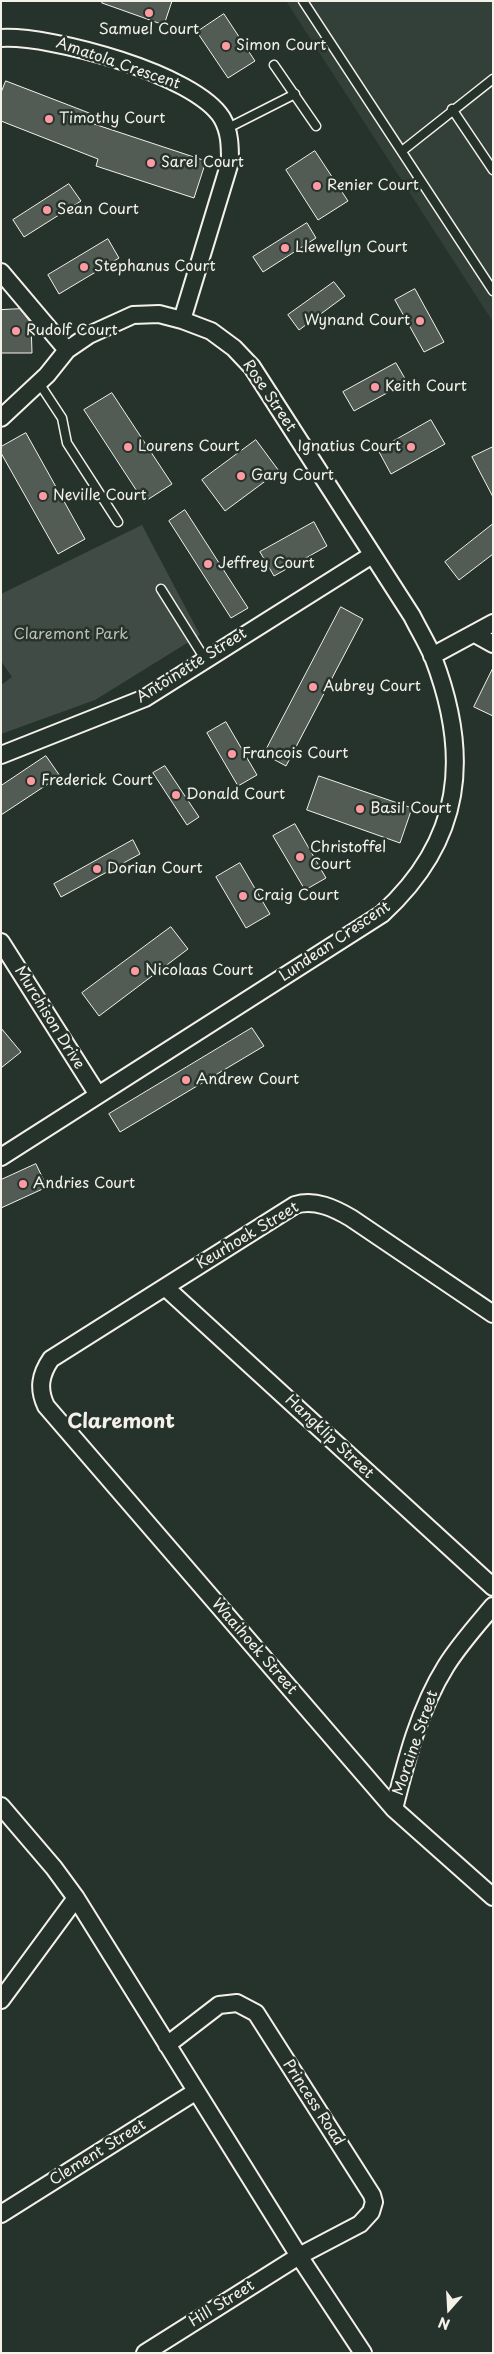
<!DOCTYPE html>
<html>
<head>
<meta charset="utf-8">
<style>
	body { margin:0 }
	#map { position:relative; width:494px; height:2354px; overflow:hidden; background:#26332d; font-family:"Playpen Sans",sans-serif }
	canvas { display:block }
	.frame { position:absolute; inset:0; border:2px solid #f4f1e8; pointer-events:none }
	.north { position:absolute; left:424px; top:2284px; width:50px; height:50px; -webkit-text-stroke:4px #26332d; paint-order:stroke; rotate:199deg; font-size:14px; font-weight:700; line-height:20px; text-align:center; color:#f4f1e8 }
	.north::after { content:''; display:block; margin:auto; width:18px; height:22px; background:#f4f1e8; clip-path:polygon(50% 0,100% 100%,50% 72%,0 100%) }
</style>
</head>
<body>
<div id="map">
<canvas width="494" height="2354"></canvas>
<div class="frame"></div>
<div class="north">N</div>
</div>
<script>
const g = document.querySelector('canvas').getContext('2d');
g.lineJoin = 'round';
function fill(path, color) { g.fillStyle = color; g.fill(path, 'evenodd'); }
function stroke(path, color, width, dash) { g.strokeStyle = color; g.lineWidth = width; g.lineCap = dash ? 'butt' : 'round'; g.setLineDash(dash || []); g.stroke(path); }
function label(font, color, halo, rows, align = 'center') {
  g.font = font + ' "Playpen Sans",sans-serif'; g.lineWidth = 5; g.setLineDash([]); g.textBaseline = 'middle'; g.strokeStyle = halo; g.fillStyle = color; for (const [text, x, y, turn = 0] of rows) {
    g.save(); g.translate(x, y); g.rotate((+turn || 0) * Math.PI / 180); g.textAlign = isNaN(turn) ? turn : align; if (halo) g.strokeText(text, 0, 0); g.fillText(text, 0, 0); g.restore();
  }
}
const built = new Path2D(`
	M286,1H493V322Z`);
const green = new Path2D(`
	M142,525L200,635L95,700L1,734V685L12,677L1,661V594Z`);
const building = new Path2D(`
	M103,1H172L164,25L102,3Z
	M224,14L255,61L228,78L197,32Z
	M6,81L97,116L94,124L206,161L194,198L96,166L98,159L1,121V93Z
	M315,151L348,201L318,220L286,170Z
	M69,184L81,201L24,237L13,220Z
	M307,223L316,238L263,272L253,257Z
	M108,239L119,258L59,294L48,275Z
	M334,282L345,296L299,330L288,315Z
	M415,289L444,342L424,352L395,300Z
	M20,309L31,323L32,353H1V310Z
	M396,363L407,382L354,411L343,392Z
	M112,393L172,484L144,502L84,410Z
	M431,420L445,444L391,474L378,450Z
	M26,433L85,539L58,554L1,453V447Z
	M256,440L279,471L225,511L202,480Z
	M493,447V497L472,457Z
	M185,510L248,608L231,618L169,521Z
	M314,522L327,546L274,576L260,552Z
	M493,524V554L459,580L445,562Z
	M341,607L363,619L286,766L264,754Z
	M493,668V716L474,707Z
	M226,722L257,775L238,786L207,733Z
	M46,756L60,776L1,815V786Z
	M165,766L199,817L187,825L153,773Z
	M319,776L412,808L400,843L307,810Z
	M295,824L326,878L305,890L273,836Z
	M133,840L140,854L61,897L54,884Z
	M240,863L270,914L246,928L216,877Z
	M171,927L188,949L99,1016L82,993Z
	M1,1028L21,1052L1,1068Z
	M252,1028L264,1046L120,1132L109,1114Z
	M36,1164L47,1187L1,1208V1180Z`);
const service = new Path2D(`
	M303,1L493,291
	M274,65L316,126
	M452,109L493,170
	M226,129L295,94
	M402,151L493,79
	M39,383L62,418L67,443L118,522
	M161,589L205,659`);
const minor = new Path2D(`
	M1,38C51,35 195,74 222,118C230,132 230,146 230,162L182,320
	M1,272L67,350
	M1,418L47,375L67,350L89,335L133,315L159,314L182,320L211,331L234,348L252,367L412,616C419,630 427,643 433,657C471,756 463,840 382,914L1,1157
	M475,634L493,644
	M432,656L493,623
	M1,755L145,698L372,555
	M1,942L98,1095
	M165,1287L493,1587
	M493,1314L351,1218C334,1208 315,1199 295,1205L51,1359C40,1375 38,1389 46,1406L394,1809L493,1897
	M1,1806L54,1868L76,1898L299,2256L363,2353
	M394,1809C406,1761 419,1709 446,1666C459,1645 477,1625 493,1606
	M1,2000L76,1898
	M1,2214L195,2092
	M145,2353L299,2256L360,2224L371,2212L374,2202L372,2195L256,2013L237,2003L219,2005L167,2045`);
const markers = [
	[149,13,5,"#ff9aa2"],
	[226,46,5,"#ff9aa2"],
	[49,119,5,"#ff9aa2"],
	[151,163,5,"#ff9aa2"],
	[317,186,5,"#ff9aa2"],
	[47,210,5,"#ff9aa2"],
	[285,248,5,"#ff9aa2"],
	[84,267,5,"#ff9aa2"],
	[420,321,5,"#ff9aa2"],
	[16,331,5,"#ff9aa2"],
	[375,387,5,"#ff9aa2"],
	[128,447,5,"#ff9aa2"],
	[411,447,5,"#ff9aa2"],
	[241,476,5,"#ff9aa2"],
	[43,496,5,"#ff9aa2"],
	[208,564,5,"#ff9aa2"],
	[313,687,5,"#ff9aa2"],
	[232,754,5,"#ff9aa2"],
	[31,781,5,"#ff9aa2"],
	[176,795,5,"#ff9aa2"],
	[360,809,5,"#ff9aa2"],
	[300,857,5,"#ff9aa2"],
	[97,869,5,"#ff9aa2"],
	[243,896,5,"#ff9aa2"],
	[135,971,5,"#ff9aa2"],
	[186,1080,5,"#ff9aa2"],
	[23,1184,5,"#ff9aa2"]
];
const poiNames = [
	["Samuel Court",149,30,"center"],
	["Simon Court",236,46],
	["Timothy Court",59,119],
	["Sarel Court",161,163],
	["Renier Court",327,186],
	["Sean Court",57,210],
	["Llewellyn Court",295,248],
	["Stephanus Court",94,267],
	["Wynand Court",410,321,"right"],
	["Rudolf Court",26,331],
	["Keith Court",385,387],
	["Lourens Court",138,447],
	["Ignatius Court",401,447,"right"],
	["Gary Court",251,476],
	["Neville Court",53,496],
	["Jeffrey Court",218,564],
	["Aubrey Court",323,687],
	["Francois Court",242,754],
	["Frederick Court",41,781],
	["Donald Court",186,795],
	["Basil Court",370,809],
	["Christoffel",310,848],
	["Court",310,865],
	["Dorian Court",107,869],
	["Craig Court",253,896],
	["Nicolaas Court",145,971],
	["Andrew Court",196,1080],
	["Andries Court",33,1184]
];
const streetNames = [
	["Amatola Crescent",118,64,19],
	["Rose Street",269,396,56],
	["Antoinette Street",192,666,-32],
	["Lundean Crescent",335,942,-34],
	["Murchison Drive",49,1018,58],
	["Keurhoek Street",248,1236,-31],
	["Hangklip Street",329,1437,43],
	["Waaihoek Street",254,1647,49],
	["Moraine Street",416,1743,-71],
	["Princess Road",313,2103,57],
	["Clement Street",98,2153,-32],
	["Hill Street",222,2304,-32]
];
const parkNames = [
	["Claremont Park",71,635]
];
const districtNames = [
	["Claremont",121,1422]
];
fill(built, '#333f39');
fill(green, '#414b45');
fill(building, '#525c55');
stroke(building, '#f4f1e8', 1);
stroke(service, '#f4f1e8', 11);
stroke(minor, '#f4f1e8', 20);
stroke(service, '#26332d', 8);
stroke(minor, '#26332d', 16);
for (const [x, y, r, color] of markers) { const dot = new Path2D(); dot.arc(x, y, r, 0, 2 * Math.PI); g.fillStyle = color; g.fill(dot); stroke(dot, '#26332d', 2); }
label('15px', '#f4f1e8', '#26332d', poiNames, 'left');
label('15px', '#f4f1e8', '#26332d', streetNames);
label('15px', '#bebfb7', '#26332d', parkNames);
label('bold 20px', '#f4f1e8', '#26332d', districtNames);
</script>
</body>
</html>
